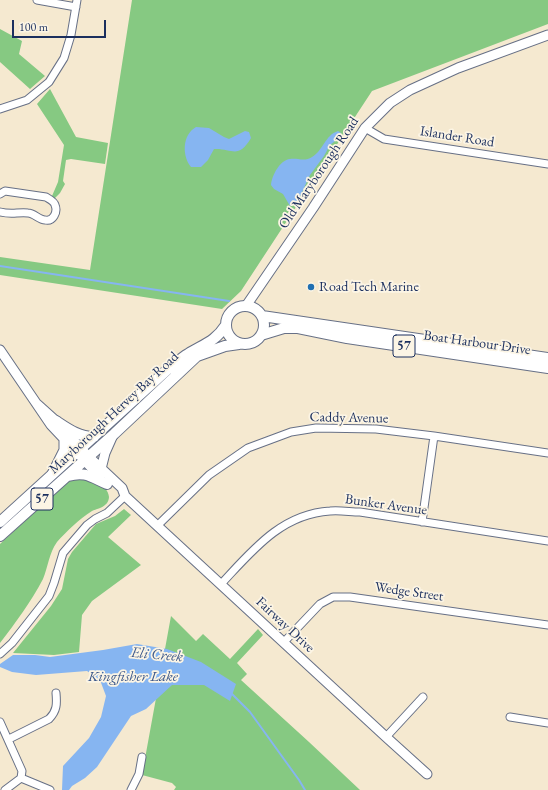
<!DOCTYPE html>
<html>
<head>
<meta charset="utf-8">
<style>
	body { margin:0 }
	#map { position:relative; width:548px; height:790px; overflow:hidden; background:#f5e9d0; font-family:"EB Garamond",serif }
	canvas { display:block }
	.scale { position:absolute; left:12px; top:20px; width:94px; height:18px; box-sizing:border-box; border:2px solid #1b2f5e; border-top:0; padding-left:5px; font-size:12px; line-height:14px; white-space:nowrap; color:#1b2f5e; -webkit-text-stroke:3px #fcf5e5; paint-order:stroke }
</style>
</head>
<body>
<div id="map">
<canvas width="548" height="790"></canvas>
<div class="scale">100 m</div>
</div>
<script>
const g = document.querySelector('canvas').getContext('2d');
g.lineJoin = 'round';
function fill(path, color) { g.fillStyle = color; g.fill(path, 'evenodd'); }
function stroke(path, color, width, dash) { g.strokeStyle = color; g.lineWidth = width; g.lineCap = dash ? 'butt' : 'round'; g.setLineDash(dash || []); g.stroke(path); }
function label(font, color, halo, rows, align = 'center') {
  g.font = font + ' "EB Garamond",serif'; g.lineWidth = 3.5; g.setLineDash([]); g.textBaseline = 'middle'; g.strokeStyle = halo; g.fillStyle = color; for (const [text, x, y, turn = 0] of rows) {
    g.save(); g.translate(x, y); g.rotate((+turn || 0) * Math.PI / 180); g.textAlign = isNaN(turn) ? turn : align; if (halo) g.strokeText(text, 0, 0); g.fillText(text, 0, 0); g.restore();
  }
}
const green = new Path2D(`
	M132,0H548V24L372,91L241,291L222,309L0,275V257L90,270Z
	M0,29L22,41L19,54L45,76L30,89L0,62Z
	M50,89L76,137L108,143L105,164L71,159L66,160L63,181L65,184L60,193L54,199L52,196L58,182L64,145L37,104Z
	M77,477C88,480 108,483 109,497C109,499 108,503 105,505C102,508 96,509 92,511C79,519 67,531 57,542C49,553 48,567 43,579C31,602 16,622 0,643V544L67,482Z
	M124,509L131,515L108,537L141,565L92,601L82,615L79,652L54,655L13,653L51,606L62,589L68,559L72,552L96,524L115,516Z
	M171,616L196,641L203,634L230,659L258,629L263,635L237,663L247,674L241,680L309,742L360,790H174L176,787L172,783L142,775Z`);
const water = new Path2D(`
	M196,127L209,128L224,137L229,139L245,131L249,132L251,138C238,160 232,148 214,149L208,160L201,167H191C182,156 182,135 196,127Z
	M338,131L341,133L339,138L330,145L324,156L310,175L299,199L294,204L290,206L283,194L274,189L271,185C272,175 280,160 290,159C298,158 305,162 312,157C323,151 325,135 338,131Z
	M137,644L167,649L201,662L236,684L230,701L204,685H172L146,709L131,716L97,767L85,778L72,786L69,790H62L63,766L89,738L101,717L106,696L100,680L87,671L36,675L12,672L0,667V664L13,655H35L50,657L103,650Z`);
const stream = new Path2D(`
	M0,266L229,301
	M232,694L250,712L299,780L305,790`);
const street = new Path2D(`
	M37,0L76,7
	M0,109L27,100L49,82L64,58L71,35L77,0
	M365,128L384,139L548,164
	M0,194L5,191L46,197C49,199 54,201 55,205C58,212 53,222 45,220C39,220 34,213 28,213C17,212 12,215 0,212
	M422,522L434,436
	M157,526L209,475L248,448L291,432L316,428L376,429L434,436L548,453
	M221,584C252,551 281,514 330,511C340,510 351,512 360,512L548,541
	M284,642L320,604L333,597H350L548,625
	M0,654L12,643L49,596L54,583L63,553L87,525L95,519L107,513L125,496
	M510,717L548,723
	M0,722L22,771L21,778L5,790
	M386,737L423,697
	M9,739L49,719C57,711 57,704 56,693
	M21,778L50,790
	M131,790L139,774L142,757`);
const secondary = new Path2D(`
	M246,306L313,208L365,128L390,103L410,90L458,68L548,35
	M0,350L51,425L100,477
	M36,403L56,421L88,456L122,488L125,496L386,737L427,774
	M101,469L105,453L113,435
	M52,474L64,450V440`);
const primary = new Path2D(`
	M226 325a19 19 0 1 1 38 0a19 19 0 1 1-38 0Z
	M262,316L548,358
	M261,335L284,328H298L347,338L548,368
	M56,421C68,429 79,437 94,437
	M68,476C85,471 91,477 107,484
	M0,522L167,370C174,365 181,358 188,354C204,344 215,342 226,325
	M0,536L114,434L197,356L225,346L239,344`);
const markers = [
	[311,287,4,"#1f6fb2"]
];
const shields = [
	[404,346,22],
	[42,499,22]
];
const shieldNames = [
	["57",404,346],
	["57",42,499]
];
const streetNames = [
	["Islander Road",457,137,9],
	["Old Maryborough Road",319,173,-56],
	["Boat Harbour Drive",477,343,8],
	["Maryborough Hervey Bay Road",114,413,-43],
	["Caddy Avenue",349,418,1],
	["Bunker Avenue",386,505,8],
	["Wedge Street",409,592,8],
	["Fairway Drive",285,625,43]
];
const poiNames = [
	["Road Tech Marine",319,287]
];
const waterNames = [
	["Eli Creek",157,655,5],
	["Kingfisher Lake",133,677]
];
fill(green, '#86c982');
fill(water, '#86b5f1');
stroke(stream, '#86b5f1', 2);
stroke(street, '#677086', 9);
stroke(secondary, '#677086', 11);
stroke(primary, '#677086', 12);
stroke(street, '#fff', 7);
stroke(secondary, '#fff', 9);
stroke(primary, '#fff', 10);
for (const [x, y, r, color] of markers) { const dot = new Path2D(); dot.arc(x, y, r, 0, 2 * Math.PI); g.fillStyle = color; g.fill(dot); stroke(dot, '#fcf5e5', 1.5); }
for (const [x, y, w] of shields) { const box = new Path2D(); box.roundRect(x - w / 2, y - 11, w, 22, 3); g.fillStyle = '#fcf5e5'; g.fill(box); stroke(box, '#1b2f5e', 1); }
label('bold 13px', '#1b2f5e', null, shieldNames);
label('14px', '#1b2f5e', '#fcf5e5', streetNames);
label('14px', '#1b2f5e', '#fcf5e5', poiNames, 'left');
label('italic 15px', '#3b578a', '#fcf5e5', waterNames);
</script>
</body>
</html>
